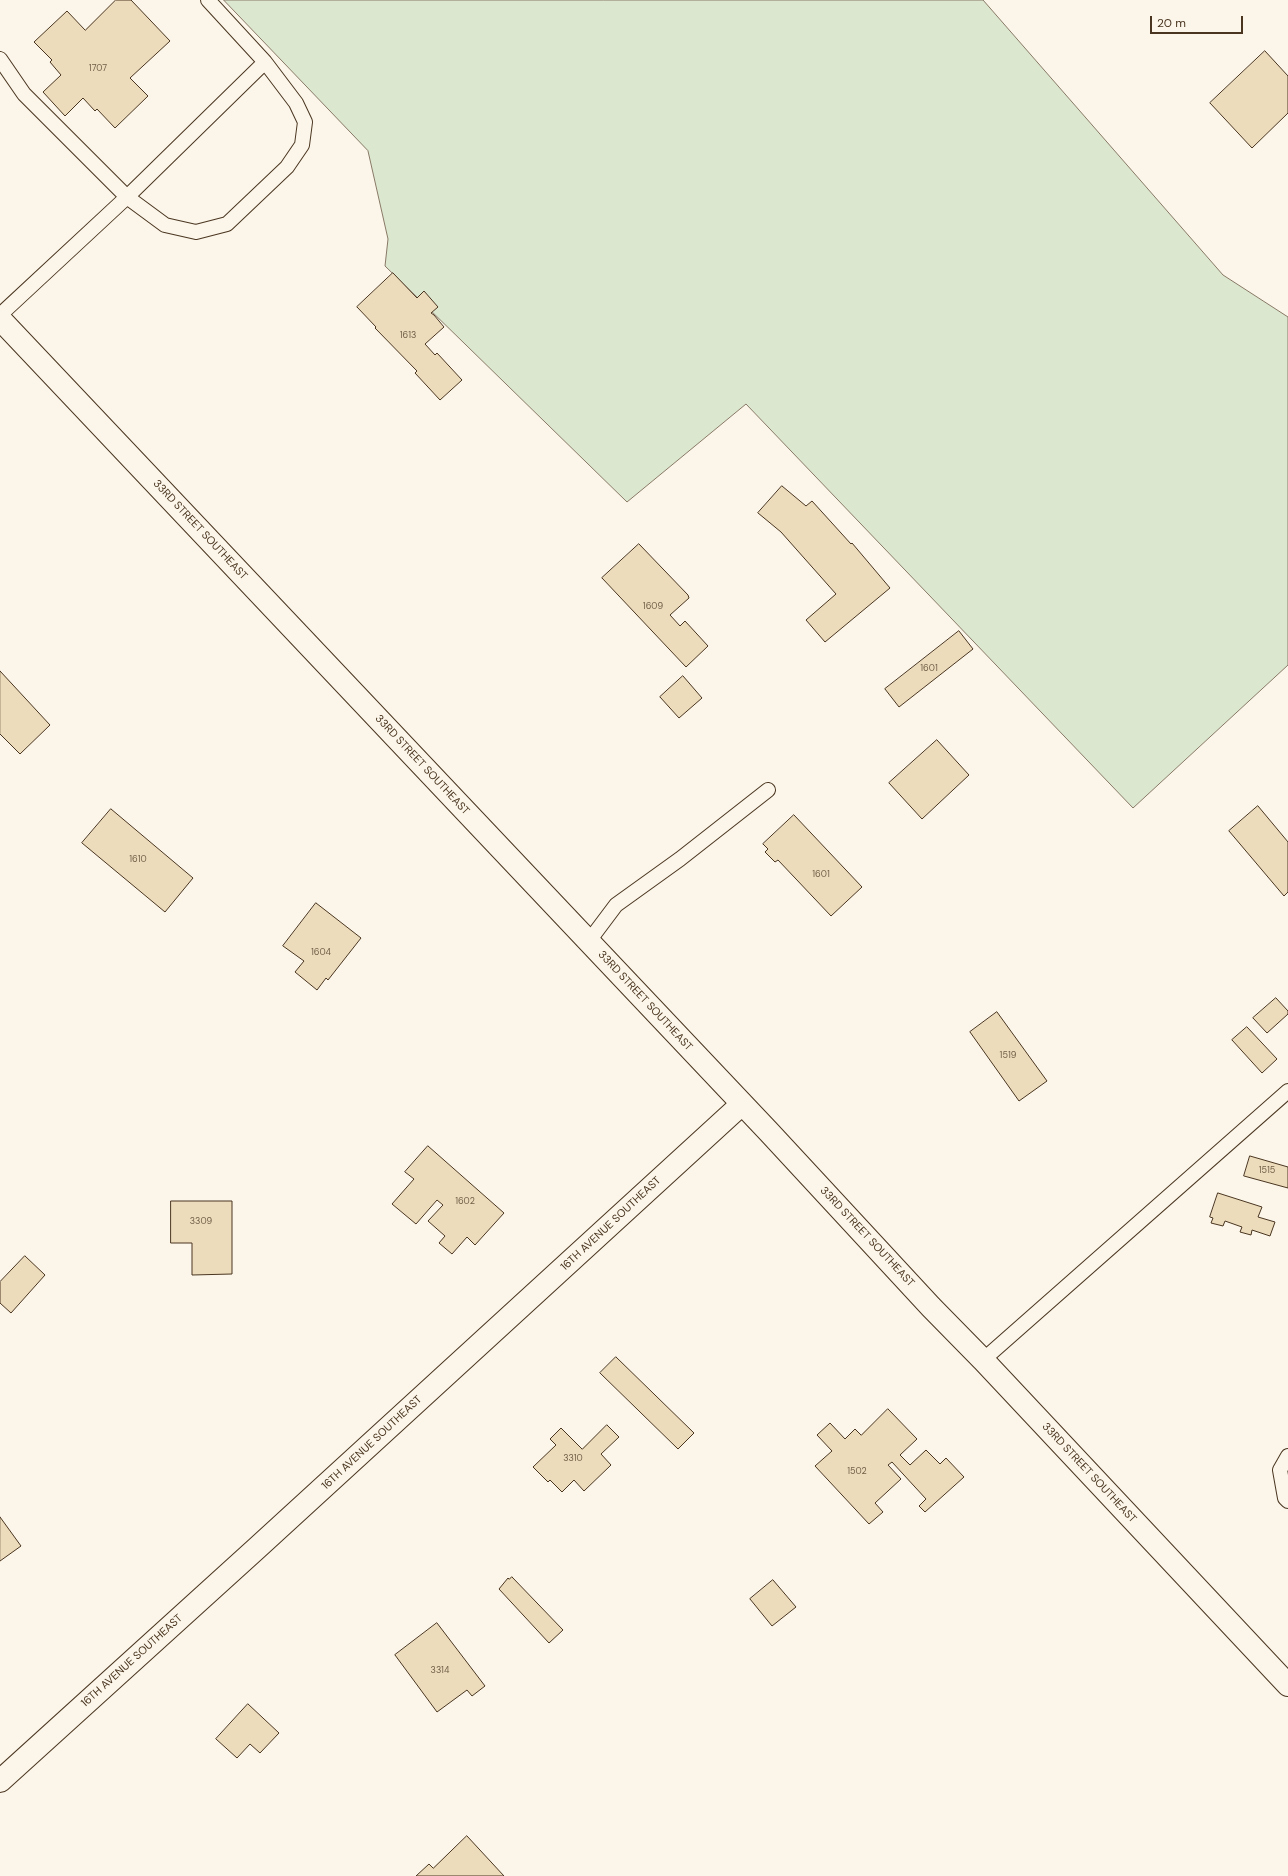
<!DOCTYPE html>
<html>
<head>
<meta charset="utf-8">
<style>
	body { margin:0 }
	#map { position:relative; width:1288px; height:1876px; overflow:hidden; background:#fbf6e9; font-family:"DM Sans",sans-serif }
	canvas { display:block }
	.scale { position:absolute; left:1150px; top:16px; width:93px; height:18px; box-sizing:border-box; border:2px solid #4a3520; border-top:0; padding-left:5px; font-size:12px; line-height:14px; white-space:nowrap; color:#4a3520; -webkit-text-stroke:3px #fbf6e9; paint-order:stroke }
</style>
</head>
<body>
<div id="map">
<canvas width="1288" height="1876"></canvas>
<div class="scale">20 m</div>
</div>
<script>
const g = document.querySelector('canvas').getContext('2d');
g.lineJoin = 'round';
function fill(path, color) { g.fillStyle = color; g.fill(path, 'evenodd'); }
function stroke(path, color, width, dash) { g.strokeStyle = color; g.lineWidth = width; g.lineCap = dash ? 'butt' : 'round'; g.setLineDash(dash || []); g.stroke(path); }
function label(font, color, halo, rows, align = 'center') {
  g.font = font + ' "DM Sans",sans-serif'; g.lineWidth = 3; g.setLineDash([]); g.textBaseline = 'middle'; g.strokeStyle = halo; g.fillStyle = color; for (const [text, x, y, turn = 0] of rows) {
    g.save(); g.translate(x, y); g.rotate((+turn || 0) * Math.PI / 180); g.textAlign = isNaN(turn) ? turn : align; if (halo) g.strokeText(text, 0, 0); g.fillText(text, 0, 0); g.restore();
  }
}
const green = new Path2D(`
	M224,0H983L1223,275L1288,317V665L1133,808L746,404L627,502L385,266L388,239L368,151Z`);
const building = new Path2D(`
	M116,0H131L170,41L130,78L148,96L115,128L97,109L95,111L83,98L65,116L43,92L61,75L50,62L52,60L34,42L67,11L85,30Z
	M1265,51L1288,76V113L1252,148L1210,103Z
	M393,273L417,298L424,291L438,307L431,313L434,315L444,327L425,344L435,355L437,353L462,380L440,400L415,373L417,371L375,328L376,327L357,307Z
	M782,486L806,506L812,501L851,544L852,543L890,588L825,642L806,620L836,594L781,532L758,513Z
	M639,544L688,595L689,598L670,615L680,626L685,621L708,646L686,667L602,578Z
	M959,631L973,649L899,707L885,689Z
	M0,671L50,725L20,754L0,734Z
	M683,676L702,698L679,718L660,697Z
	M937,740L969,775L922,819L889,783Z
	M1258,806L1288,842V892L1284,896L1229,831Z
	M111,809L193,878L165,912L82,843Z
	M794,815L862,887L831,916L778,860L775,862L765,852L768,849L763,844Z
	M316,903L361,938L328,980L326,978L317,990L295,972L304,961L283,946Z
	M1276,998L1288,1011V1014L1267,1033L1253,1018Z
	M997,1012L1047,1081L1019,1101L970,1032Z
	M1247,1027L1277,1059L1262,1073L1232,1040Z
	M428,1146L504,1213L475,1245L467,1237L452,1254L439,1243L445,1236L428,1221L443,1205L437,1200L416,1224L392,1204L414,1179L405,1172Z
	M1250,1156L1288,1167V1188L1244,1176Z
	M1218,1193L1262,1207L1258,1217L1275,1222L1270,1236L1252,1230L1251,1235L1240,1232L1242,1227L1225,1221L1223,1226L1211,1223L1213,1218L1210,1217Z
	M171,1201H232V1274L192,1275V1243H171Z
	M25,1256L45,1275L11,1313L0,1303V1282Z
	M616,1357L694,1433L678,1449L600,1373Z
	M888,1409L917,1439L900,1455L910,1465L926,1450L940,1464L946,1458L964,1477L925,1512L919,1506L926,1499L892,1462L888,1465L901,1479L875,1503L883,1512L869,1524L815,1466L832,1451L817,1435L830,1423L845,1439L855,1429L861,1435Z
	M607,1425L619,1437L601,1454L611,1465L584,1491L574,1480L562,1492L550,1480L548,1482L533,1467L556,1445L550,1439L561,1428L582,1449Z
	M0,1517L21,1546L0,1561Z
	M512,1577L563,1630L549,1643L499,1589L508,1578L509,1579Z
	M773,1580L796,1607L772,1626L750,1599Z
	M437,1623L485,1686L472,1696L467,1690L437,1712L395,1655Z
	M248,1704L279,1733L260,1753L250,1744L237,1758L216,1739Z
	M467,1836L504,1876H416L429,1864L433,1868Z`);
const service = new Path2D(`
	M0,59L24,94L127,197L165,225L196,232L227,224L287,167L302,145L305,122L296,103L265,62
	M0,315L127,197L265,62L208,0
	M589,941L616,905L680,859L768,790
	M983,1360L1288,1091
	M1288,1456L1280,1470L1285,1498L1288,1501`);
const minor = new Path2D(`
	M0,319L769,1132L931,1307L983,1360L1288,1685
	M0,1781L257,1548L742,1104`);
const numberNames = [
	["1707",98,69],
	["1613",408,336],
	["1609",653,607],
	["1601",929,669],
	["1610",138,860],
	["1601",821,875],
	["1604",321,953],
	["1519",1008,1056],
	["1515",1267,1171],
	["1602",465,1202],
	["3309",201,1222],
	["3310",573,1459],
	["1502",857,1472],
	["3314",440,1671]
];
const streetNames = [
	["33RD STREET SOUTHEAST",200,530,47],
	["33RD STREET SOUTHEAST",422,765,47],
	["33RD STREET SOUTHEAST",645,1001,47],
	["16TH AVENUE SOUTHEAST",611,1224,-43],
	["33RD STREET SOUTHEAST",867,1237,47],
	["16TH AVENUE SOUTHEAST",372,1443,-43],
	["33RD STREET SOUTHEAST",1089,1473,47],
	["16TH AVENUE SOUTHEAST",132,1661,-42]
];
fill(green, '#dce7d0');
stroke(green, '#887966', 1);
fill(building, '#ecdcbc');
stroke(building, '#4a3520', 1);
stroke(service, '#4a3520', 16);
stroke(minor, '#4a3520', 24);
stroke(service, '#fbf6e9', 14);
stroke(minor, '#fbf6e9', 22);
label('9px', '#725f47', null, numberNames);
label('11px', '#4a3520', '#fbf6e9', streetNames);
</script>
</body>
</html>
